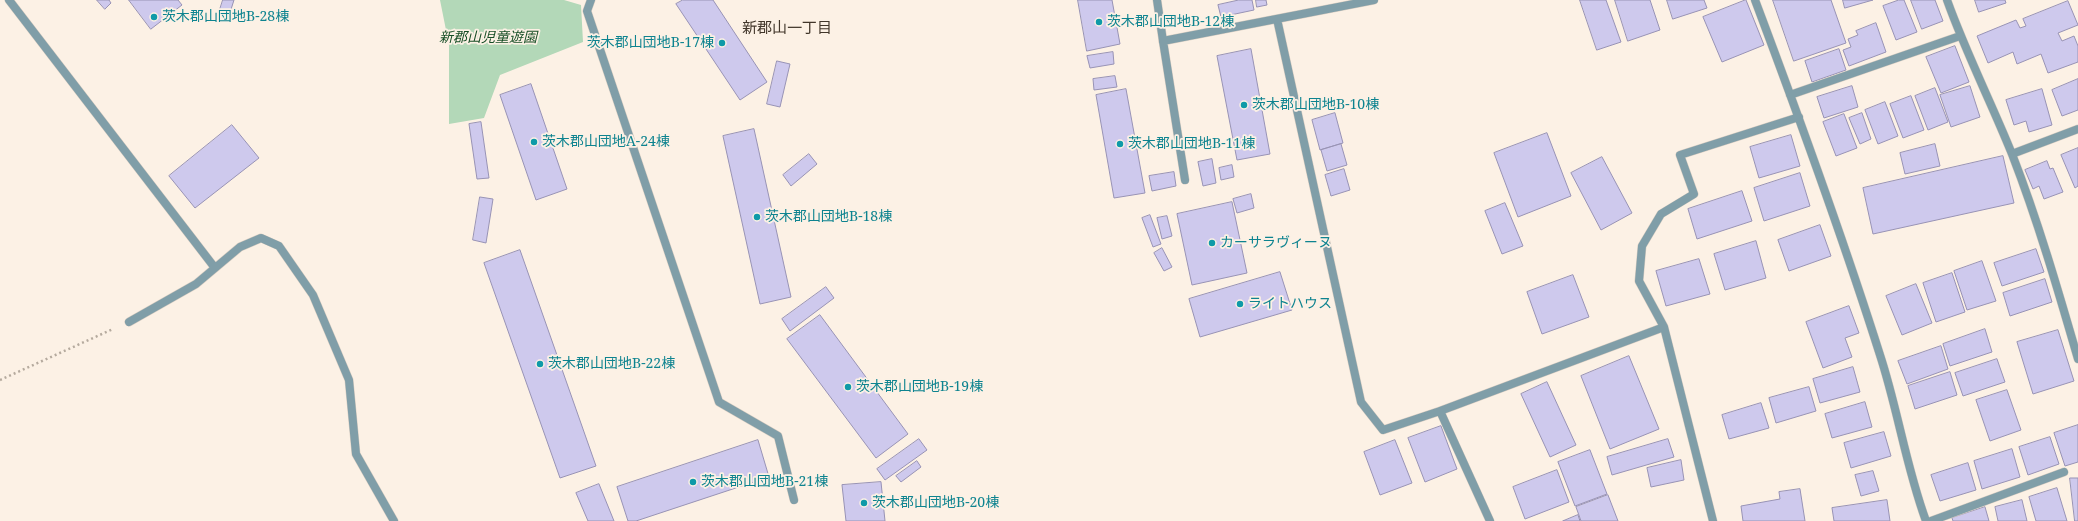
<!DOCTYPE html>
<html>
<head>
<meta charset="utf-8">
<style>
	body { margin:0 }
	canvas { display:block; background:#fcf1e5 }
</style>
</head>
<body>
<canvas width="2078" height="521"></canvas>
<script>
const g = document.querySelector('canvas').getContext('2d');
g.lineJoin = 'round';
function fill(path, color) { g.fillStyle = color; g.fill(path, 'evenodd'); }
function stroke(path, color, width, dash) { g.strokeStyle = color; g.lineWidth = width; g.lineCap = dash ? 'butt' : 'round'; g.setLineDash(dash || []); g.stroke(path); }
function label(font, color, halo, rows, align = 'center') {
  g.font = font + ' "Noto Serif","Noto Sans JP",serif'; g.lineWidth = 3.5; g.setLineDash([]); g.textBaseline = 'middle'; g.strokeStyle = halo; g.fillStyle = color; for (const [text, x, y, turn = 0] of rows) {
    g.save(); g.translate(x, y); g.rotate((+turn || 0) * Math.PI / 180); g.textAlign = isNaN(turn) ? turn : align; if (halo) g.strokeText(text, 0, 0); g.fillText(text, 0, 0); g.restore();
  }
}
const green = new Path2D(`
	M440,0H564L581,5L583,42L500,75L484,118L449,124V45Z`);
const building = new Path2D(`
	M97,0H109L111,3L105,9Z
	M129,0H178L182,5L151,29Z
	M223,0H234L227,22L217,19Z
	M683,0H713L767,82L740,100L676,4Z
	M1078,0H1112L1120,44L1087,51Z
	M1239,0H1252L1254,10L1221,17L1218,5Z
	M1256,0H1266L1267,5L1257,7Z
	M1580,0H1606L1621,42L1597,50Z
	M1615,0H1650L1660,30L1628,41Z
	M1667,0H1704L1707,8L1673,19Z
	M1746,0L1764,45L1722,62L1703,17Z
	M1773,0H1831L1846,43L1794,61Z
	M1843,0H1873L1845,8Z
	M1899,0H1904L1917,32L1896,40L1883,6Z
	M1911,0H1935L1943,21L1922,29Z
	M1975,0H2005L2006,3L1979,12Z
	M2068,1L2078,25L2058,33L2062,41L2074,36L2078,46V62L2048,73L2041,54L2017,64L2013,52L1988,63L1977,36L2016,20L2020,28L2026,26L2023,19Z
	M1876,23L1886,52L1849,66L1843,50L1851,47L1848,39L1858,35L1856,31Z
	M1955,46L1969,82L1941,93L1926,57Z
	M1251,49L1270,154L1237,160L1217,56Z
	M1839,49L1846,70L1812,82L1805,61Z
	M1113,52L1114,64L1090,68L1087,56Z
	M777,61L790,64L780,107L767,104Z
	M1115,76L1117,87L1094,90L1093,79Z
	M2078,79V110L2062,116L2052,90Z
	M531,84L567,189L536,200L500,95Z
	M1852,86L1858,107L1824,118L1817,97Z
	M1970,86L1980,117L1951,127L1940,95Z
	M1935,88L1948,122L1928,130L1915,96Z
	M1126,89L1145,193L1114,198L1096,95Z
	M2042,89L2052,125L2029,132L2026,121L2014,125L2006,100Z
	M1911,96L1924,130L1903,138L1890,104Z
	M1885,102L1898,136L1878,144L1865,110Z
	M1335,113L1343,143L1320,150L1312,120Z
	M1862,113L1871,139L1860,144L1849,118Z
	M1844,114L1857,148L1836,156L1823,122Z
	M481,122L489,178L477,179L469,124Z
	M232,125L259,158L195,208L169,176Z
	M754,129L791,297L760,304L723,136Z
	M1547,133L1571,196L1518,217L1494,153Z
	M1791,135L1800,166L1759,178L1750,147Z
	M1341,144L1347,165L1327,171L1321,150Z
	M1935,144L1940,166L1905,174L1900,153Z
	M2078,148V186L2075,188L2061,155Z
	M809,154L817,164L791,186L783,175Z
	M2003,156L2014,203L1873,234L1863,188Z
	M1602,157L1632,213L1601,230L1571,173Z
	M1212,159L1216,183L1203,186L1198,162Z
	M2047,161L2050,169L2053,168L2063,192L2044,199L2039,186L2033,189L2025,170Z
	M1232,165L1234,177L1221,180L1219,168Z
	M1344,169L1350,190L1331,196L1325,175Z
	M1174,172L1176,186L1152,191L1149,176Z
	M1800,173L1810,206L1764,221L1754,188Z
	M1742,191L1752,221L1697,239L1688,209Z
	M1251,194L1254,208L1237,213L1233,199Z
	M480,197L493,199L486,243L473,240Z
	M1232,202L1247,273L1192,285L1177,214Z
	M1505,203L1523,246L1502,254L1485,211Z
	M1150,215L1161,244L1153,247L1142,218Z
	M1167,216L1172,236L1162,239L1157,218Z
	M1820,225L1831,256L1789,271L1778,240Z
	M1756,241L1766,278L1725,290L1714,254Z
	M1162,248L1172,267L1164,271L1154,253Z
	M2036,249L2044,272L2002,286L1994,263Z
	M520,250L596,466L560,478L484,263Z
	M1699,259L1710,294L1666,306L1656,271Z
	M1982,261L1996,301L1967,310L1954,271Z
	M1280,272L1292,310L1200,337L1189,299Z
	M1952,273L1965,312L1936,322L1923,283Z
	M1573,275L1589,317L1542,334L1527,292Z
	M2045,279L2052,302L2010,316L2003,293Z
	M1916,284L1932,323L1902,335L1886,296Z
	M826,287L834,298L790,331L782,319Z
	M1849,306L1859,333L1845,338L1852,357L1823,368L1806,322Z
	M820,315L908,434L876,458L787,339Z
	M1985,329L1992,352L1950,366L1943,344Z
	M2058,330L2074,381L2033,394L2017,342Z
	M1941,346L1948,369L1907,384L1898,361Z
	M1629,356L1659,429L1610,449L1581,376Z
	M1997,359L2005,382L1963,396L1955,373Z
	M1853,367L1860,392L1820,403L1813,379Z
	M1950,372L1957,395L1915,409L1908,386Z
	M1547,382L1576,445L1550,457L1521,394Z
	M1809,387L1816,411L1776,423L1769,398Z
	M2007,390L2021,430L1990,441L1976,400Z
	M1865,402L1872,427L1832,438L1825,414Z
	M1761,403L1769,428L1729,439L1722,415Z
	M2078,425V462L2065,466L2054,433Z
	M1441,426L1457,469L1425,482L1408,438Z
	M1884,432L1891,456L1851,468L1844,443Z
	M2050,437L2059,464L2028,475L2019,447Z
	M919,439L927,450L885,480L877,469Z
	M1668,439L1674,457L1612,475L1607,457Z
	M758,440L769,477L636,521H628L617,487Z
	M1395,440L1412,483L1380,495L1364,452Z
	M2012,449L2020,477L1982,489L1974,461Z
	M1590,450L1607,494L1575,506L1558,462Z
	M1681,460L1684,480L1651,487L1647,468Z
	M917,461L921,467L901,482L896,476Z
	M1968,463L1976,490L1940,501L1931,475Z
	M1557,470L1569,502L1525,519L1513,487Z
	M1873,471L1879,491L1861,496L1855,475Z
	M2070,478H2078V521H2075Z
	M881,482L885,521H846L842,485Z
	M599,484L614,521H588L576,493Z
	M2057,488L2067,521H2036L2029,497Z
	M1800,489L1805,521H1743L1741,506L1780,499L1779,492Z
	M1608,495L1618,521H1581L1576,507Z
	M1887,500L1890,521H1834L1832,508Z
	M2022,500L2027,521H1998L1995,507Z
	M1985,507L1989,521H1953L1952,518Z
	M1578,515L1580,521H1563Z`);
const path = new Path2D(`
	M0,380L113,329`);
const minor = new Path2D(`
	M9,0L215,268
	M591,0L587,11L719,402L778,436L794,500
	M1755,0C1799,117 1842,235 1880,355C1898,410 1906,467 1926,521
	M1947,0C1966,53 1991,102 2012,154C2038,221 2058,290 2078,359
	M1277,19L1361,402L1383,430L1440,411
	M1790,95L1960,36
	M2012,154L2078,129
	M1185,180L1163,41L1374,0
	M129,322L196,284L240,247L261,238L279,246L313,295L349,380L356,454L394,521
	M1664,327L1639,281L1642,246L1661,214L1694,194L1680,155L1799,117
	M1490,521L1440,411L1664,327L1713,521
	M1931,521L2064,472`);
const tertiary = new Path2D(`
	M1157,0L1163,41`);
const markers = [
	[154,17,4,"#0f9aa8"],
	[1099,22,4,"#0f9aa8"],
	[722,43,4,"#0f9aa8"],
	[1244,105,4,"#0f9aa8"],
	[534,142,4,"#0f9aa8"],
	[1120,144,4,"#0f9aa8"],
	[757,217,4,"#0f9aa8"],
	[1212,243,4,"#0f9aa8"],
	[1240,304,4,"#0f9aa8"],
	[540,364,4,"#0f9aa8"],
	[848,387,4,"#0f9aa8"],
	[693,482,4,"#0f9aa8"],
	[864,503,4,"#0f9aa8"]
];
const cultureNames = [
	["茨木郡山団地B-28棟",162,17],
	["茨木郡山団地B-12棟",1107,22],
	["茨木郡山団地B-17棟",714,43,"right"],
	["茨木郡山団地B-10棟",1252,105],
	["茨木郡山団地A-24棟",542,142],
	["茨木郡山団地B-11棟",1128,144],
	["茨木郡山団地B-18棟",765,217],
	["カーサラヴィーヌ",1220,243],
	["ライトハウス",1248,304],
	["茨木郡山団地B-22棟",548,364],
	["茨木郡山団地B-19棟",856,387],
	["茨木郡山団地B-21棟",701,482],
	["茨木郡山団地B-20棟",872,503]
];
const parkNames = [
	["新郡山児童遊園",488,38]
];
const neighbourhoodNames = [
	["新郡山一丁目",787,29]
];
fill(green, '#b3d8b8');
fill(building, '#cec9ed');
stroke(building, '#9893b5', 1);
stroke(minor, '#dacfc3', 9);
stroke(tertiary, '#dacfc3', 9);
stroke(path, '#b5aa9e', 2.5, [2, 3]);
stroke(minor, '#809ea8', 8);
stroke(tertiary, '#809ea8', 8);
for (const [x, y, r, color] of markers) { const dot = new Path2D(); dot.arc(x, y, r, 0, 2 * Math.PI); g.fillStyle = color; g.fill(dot); stroke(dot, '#fcf1e5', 1.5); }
label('14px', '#0d838f', '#fcf1e5', cultureNames, 'left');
label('italic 14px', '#164d25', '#fcf1e5', parkNames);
label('15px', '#41362a', '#fcf1e5', neighbourhoodNames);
</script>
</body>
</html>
